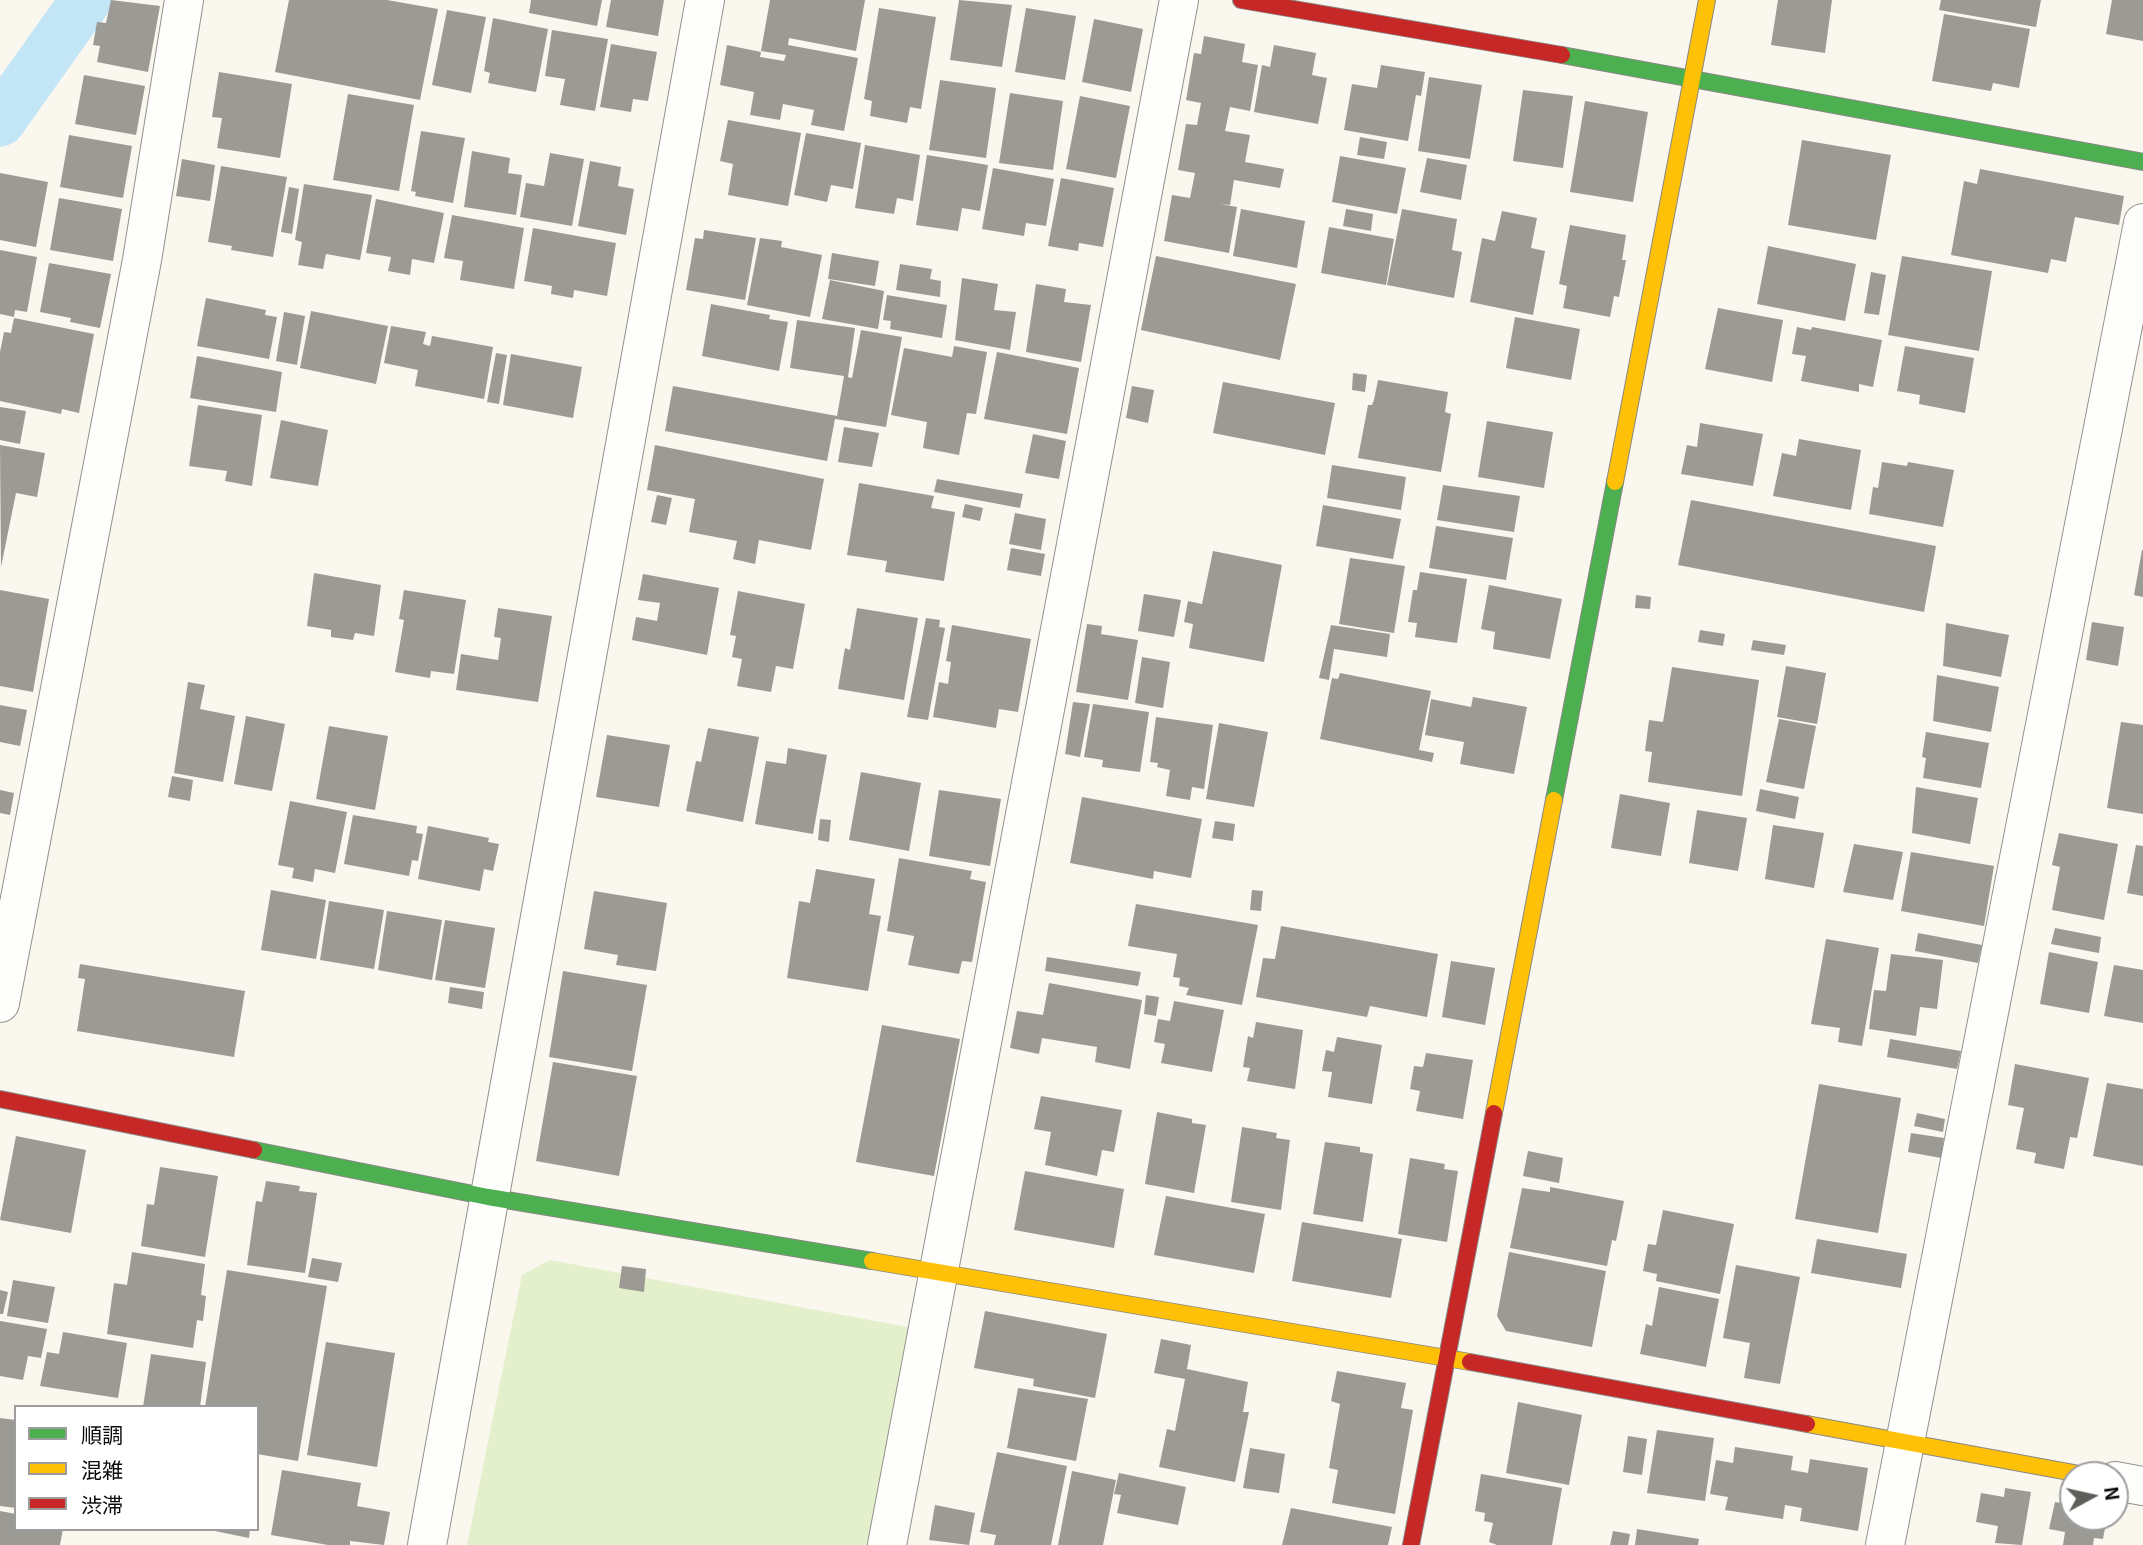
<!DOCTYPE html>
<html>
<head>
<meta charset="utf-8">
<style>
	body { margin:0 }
	#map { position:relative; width:2143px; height:1545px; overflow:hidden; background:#faf7ee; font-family:Georgia,"Noto Sans JP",serif }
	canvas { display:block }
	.legend { position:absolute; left:14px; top:1405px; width:245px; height:126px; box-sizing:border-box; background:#fff; border:2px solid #9d9d9d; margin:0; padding:9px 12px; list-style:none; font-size:21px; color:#0b0b0b }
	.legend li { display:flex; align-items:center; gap:14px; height:35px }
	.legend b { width:35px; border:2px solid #9d9d9d }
	.north { position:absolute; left:2059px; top:1461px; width:70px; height:70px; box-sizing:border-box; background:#fff; border:2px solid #9d9d9d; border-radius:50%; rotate:82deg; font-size:19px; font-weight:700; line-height:28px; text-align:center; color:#0b0b0b }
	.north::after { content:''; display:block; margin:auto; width:24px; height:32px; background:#5f5e5a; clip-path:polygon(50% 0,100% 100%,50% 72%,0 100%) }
</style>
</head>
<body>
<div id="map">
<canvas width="2143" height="1545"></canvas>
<ul class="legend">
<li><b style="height:9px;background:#4caf50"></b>順調</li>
<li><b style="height:9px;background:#ffc107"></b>混雑</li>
<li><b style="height:9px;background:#c62828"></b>渋滞</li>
</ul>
<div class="north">N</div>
</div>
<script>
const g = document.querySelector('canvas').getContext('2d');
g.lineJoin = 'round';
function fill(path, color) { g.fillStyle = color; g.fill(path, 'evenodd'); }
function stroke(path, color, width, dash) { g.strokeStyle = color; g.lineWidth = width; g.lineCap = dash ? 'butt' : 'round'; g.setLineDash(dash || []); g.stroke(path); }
const green = new Path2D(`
	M550,1260L923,1330L895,1545H467L522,1275Z`);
const canal = new Path2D(`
	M0,121L86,0`);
const building = new Path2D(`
	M111,0L160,6L148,72L97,62L100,46L93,45L97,22L106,23Z
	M289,0H387L438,9L420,100L275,72Z
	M531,0H602L597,26L529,13Z
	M611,0H664L658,36L606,27Z
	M770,0H865L856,51L789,38L788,45L858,58L844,131L811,125L814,110L783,104L780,120L750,115L754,92L720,85L727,45L761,52L760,57L784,61L786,55L761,51Z
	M959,0L1012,5L1002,67L950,60Z
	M1778,0H1832L1825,53L1771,45Z
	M1941,0H2041L2036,27L1939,10Z
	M2112,0H2143V41L2106,34Z
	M879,8L936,17L921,109L910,107L907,123L870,116L872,101L864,99Z
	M1026,8L1076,16L1065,80L1015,72Z
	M447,10L486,17L471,93L432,85Z
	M1944,14L2030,29L2019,88L1993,83L1991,91L1932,81Z
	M493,18L548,29L536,92L488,83L490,73L484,71Z
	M1094,19L1143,29L1131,92L1082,82Z
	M552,30L608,39L595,111L560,105L565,79L545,76Z
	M1204,36L1245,44L1242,62L1258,65L1250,111L1230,107L1225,131L1250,135L1245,162L1284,169L1280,188L1234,180L1230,205L1220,204L1237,207L1229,253L1164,241L1172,195L1190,198L1195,173L1178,170L1186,124L1197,125L1201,103L1186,100L1194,53L1201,54Z
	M611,44L657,52L648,101L633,99L631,112L600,107Z
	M1274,45L1316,53L1312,75L1327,78L1318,124L1254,112L1262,65L1270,67Z
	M1381,65L1425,72L1421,96L1416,95L1408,141L1344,130L1352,84L1377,88Z
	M219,72L292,84L280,158L217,148L222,118L212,117Z
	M84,75L145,86L136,135L75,124Z
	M1429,77L1482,85L1470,159L1418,151Z
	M940,80L996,88L986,158L929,150Z
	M1523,90L1573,96L1563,168L1513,161Z
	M1010,93L1063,101L1053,170L999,163Z
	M348,94L414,105L399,191L333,180Z
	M1080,96L1130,106L1116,178L1066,169Z
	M1585,101L1648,112L1633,202L1570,192Z
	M728,120L801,133L788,206L728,195L733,164L720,161Z
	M421,131L465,138L453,203L415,196L416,192L411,191Z
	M806,133L861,143L853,189L831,185L827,202L794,195Z
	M69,135L132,146L123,198L60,187Z
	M1360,137L1387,142L1384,159L1357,155Z
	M1802,140L1891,155L1876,240L1788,225Z
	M865,145L920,155L913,201L897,198L894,214L855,208Z
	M472,151L510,158L508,173L522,175L516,215L464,207Z
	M550,153L584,159L572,226L520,217L526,183L544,186Z
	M927,155L988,165L980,211L962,208L958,231L916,225Z
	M1340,156L1406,168L1397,214L1332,202Z
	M1427,158L1467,165L1461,200L1420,192Z
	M182,159L215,165L210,201L176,196Z
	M590,161L621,167L618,186L634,189L626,235L578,226Z
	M221,166L287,177L273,257L231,250L232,246L208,242Z
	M993,168L1054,179L1046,226L1026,223L1024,236L982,229Z
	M1980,169L2124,196L2119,225L2075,217L2066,262L2051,259L2048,273L1951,255L1964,181L1977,184Z
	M0,173L48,182L36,247L0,240Z
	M1061,178L1114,188L1103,247L1079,243L1078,251L1048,246Z
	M304,184L372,195L360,260L326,254L323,269L298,265L302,242L295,240Z
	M289,187L299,189L292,234L281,232Z
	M59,198L122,209L113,261L50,250Z
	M376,199L444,213L434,263L412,259L410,275L388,271L391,257L366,253Z
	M1241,209L1305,221L1297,268L1233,256Z
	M1346,209L1373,214L1371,231L1343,226Z
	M1402,209L1457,219L1452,250L1462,252L1454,298L1387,285Z
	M1502,211L1537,218L1531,248L1545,251L1533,315L1470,302L1482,238L1495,241Z
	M452,215L524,228L514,289L460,280L463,261L444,258Z
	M1570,225L1626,235L1622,260H1626L1619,297L1614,296L1610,317L1563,308L1567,286L1559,284Z
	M1329,227L1394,239L1386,285L1321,273Z
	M533,228L616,243L607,296L574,290L573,298L551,294L552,286L524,281Z
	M704,230L756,238L745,300L686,290L695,238L703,239Z
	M760,238L782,241L781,247L822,255L810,317L747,305Z
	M1768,246L1856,264L1845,321L1757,304Z
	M0,250L37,257L27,312L15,310L14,317L0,314Z
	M832,253L879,261L875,286L828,279Z
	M1156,256L1296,284L1280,360L1141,330Z
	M1902,256L1992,271L1979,351L1888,335Z
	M49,263L111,274L100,328L70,322L71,318L40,312Z
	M900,264L932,269L930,279L941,281L940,297L896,290Z
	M1871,272L1886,275L1879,315L1864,313Z
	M962,278L998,284L994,310L1016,312L1010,350L955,340Z
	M830,280L884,291L878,329L822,319Z
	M1036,284L1066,289L1064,302L1091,305L1081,362L1026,352Z
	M887,295L947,305L942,338L890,329L891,321L883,320Z
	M206,298L266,310L265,315L277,317L269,359L197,346Z
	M711,304L770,315L769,319L788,322L779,371L702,356Z
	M1718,308L1783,320L1772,382L1705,369Z
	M311,311L388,326L376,384L300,368Z
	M284,312L305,316L297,365L276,361Z
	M1515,317L1580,329L1571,380L1506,368Z
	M14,318L94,334L79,413L62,409L61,414L0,401V352L4,332L11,333Z
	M797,320L855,328L848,377L852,378L861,330L902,337L886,427L835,419L827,461L665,431L673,386L837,416L844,376L790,368Z
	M391,326L426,332L423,344L430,346L432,336L493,347L484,399L415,386L418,370L384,363Z
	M1797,327L1811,330L1812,327L1882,340L1873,387L1859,384V392L1801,381L1806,356L1792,354Z
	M954,346L987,352L976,414L967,413L959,455L923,448L927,422L891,415L904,348L952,357Z
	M1905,346L1974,358L1965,413L1919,404L1920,395L1897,391Z
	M997,352L1079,368L1067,434L984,419Z
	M496,353L507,355L499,404L487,402Z
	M511,354L582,367L573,418L503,405Z
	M197,356L282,372L276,412L190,398Z
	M1353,373L1367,375L1365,392L1352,390Z
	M1378,380L1448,392L1445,412L1451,414L1441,472L1358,458L1368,405H1372L1374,400Z
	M1223,382L1335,403L1325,455L1213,433Z
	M1132,386L1154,390L1148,423L1126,418Z
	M198,405L262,415L252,486L225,481L227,471L189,466Z
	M0,407L26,411L20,444L0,440Z
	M281,420L328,430L318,486L270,478Z
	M1487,421L1553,432L1544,488L1478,477Z
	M1700,423L1763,434L1753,486L1681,474L1687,445L1697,447Z
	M844,427L879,433L872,467L838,462Z
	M1033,434L1066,441L1059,479L1025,473Z
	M1799,439L1861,450L1851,510L1773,496L1782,453L1796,456Z
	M0,445L45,453L37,497L16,493L1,567Z
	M655,445L824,479L811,550L759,540L755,564L733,559L737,541L689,532L695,499L647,490Z
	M1882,462L1907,466L1908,462L1954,470L1943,527L1869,514L1873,487L1878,488Z
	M1332,465L1406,477L1401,510L1327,498Z
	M937,479L1023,494L1020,508L934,492Z
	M859,483L934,496L931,508L955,512L944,581L885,572L887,561L847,555Z
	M1443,485L1520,496L1514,532L1437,520Z
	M657,495L672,498L666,525L651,522Z
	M1691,500L1936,546L1924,612L1678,565Z
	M965,504L983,508L980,521L962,517Z
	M1323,505L1401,519L1393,559L1316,546Z
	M1015,513L1046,519L1041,550L1009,544Z
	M1436,526L1513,538L1506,580L1429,568Z
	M1011,548L1045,554L1041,576L1007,570Z
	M2142,550H2143V597L2134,595Z
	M1213,551L1282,565L1264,662L1189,648L1193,624L1184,622L1188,601L1202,604Z
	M1350,558L1405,566L1394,633L1339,624Z
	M1420,572L1467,579L1457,643L1415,637L1417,623L1408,622L1413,590H1417Z
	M314,573L381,585L374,636L355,633L353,640L331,637V630L307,626Z
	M643,574L719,588L707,655L632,640L636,617L657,621L660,603L638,600Z
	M1489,585L1562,599L1550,659L1493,649L1495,632L1481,629Z
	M0,590L49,599L33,692L0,686Z
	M404,590L466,600L454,674L431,671L430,678L395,672L404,620L399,619Z
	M738,591L805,604L793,669L776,666L771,692L737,686L742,659L732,657L736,636L730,635Z
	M1144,594L1181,600L1174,637L1138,631Z
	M1636,595L1651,597L1650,609L1635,608Z
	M498,608L552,616L538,702L456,690L461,654L498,660L501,638L494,637Z
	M857,608L918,618L904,700L838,689L845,648L850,650Z
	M926,618L940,620L939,627L945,628L928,720L907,717Z
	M2092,622L2124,627L2118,666L2086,660Z
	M1946,623L2009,635L2001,677L1943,666Z
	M1087,624L1102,626L1101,634L1138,640L1128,700L1076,692Z
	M952,625L1031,639L1018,712L999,709L996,728L933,717L939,682L948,684L951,662L946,661Z
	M1331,625L1390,634L1387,657L1334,649L1329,680L1319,678Z
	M1700,630L1725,634L1723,646L1698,642Z
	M1753,640L1786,645L1784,655L1751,650Z
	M1142,657L1170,662L1163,708L1135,703Z
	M1786,666L1826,673L1817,724L1777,717Z
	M1672,667L1759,680L1742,796L1648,782L1652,752L1645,751L1649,720L1663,722Z
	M1340,673L1431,691L1419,750L1434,753L1432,762L1320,739L1332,678L1338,679Z
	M1937,675L1999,687L1991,732L1933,721Z
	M188,682L205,685L200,709L235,716L223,782L174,773Z
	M1473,697L1527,707L1514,774L1460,764L1464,742L1425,735L1431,699L1471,707Z
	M1073,702L1090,704L1080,757L1065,754Z
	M1093,704L1149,712L1140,772L1102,767L1103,760L1084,757Z
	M0,705L27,710L20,746L0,742Z
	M246,716L285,724L272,791L234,784Z
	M1156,717L1213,725L1204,789L1192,787L1190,800L1166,796L1170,770L1157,767L1158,763L1150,762Z
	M1779,719L1816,726L1804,789L1766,782Z
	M2121,722L2143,725V814L2107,808Z
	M1219,723L1268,732L1254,807L1206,799Z
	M329,726L388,736L375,810L316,799Z
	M708,728L759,737L743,822L686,811L696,761L701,762Z
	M1926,732L1989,743L1981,788L1923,778L1926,758L1922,757Z
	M607,735L670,745L659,807L596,797Z
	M788,748L827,755L813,834L755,824L766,761L786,764Z
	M861,772L921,783L909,851L849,840Z
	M172,776L193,780L190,801L168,797Z
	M1916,787L1978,798L1970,844L1912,833Z
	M1760,789L1799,797L1795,819L1756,811Z
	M0,790L14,793L10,815L0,813Z
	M939,790L1001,799L990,866L929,856Z
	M1620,794L1670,803L1661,856L1611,848Z
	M1082,797L1202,819L1191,878L1154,871L1153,879L1070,863Z
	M290,801L347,812L335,873L315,869L313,882L292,878L294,868L278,865Z
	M1697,810L1747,818L1738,871L1689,863Z
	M353,815L417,826L416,833L423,834L418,861L412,860L409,876L344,864Z
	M820,819L831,820L829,842L818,840Z
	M1215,821L1235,824L1233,841L1212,838Z
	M1773,825L1824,833L1814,888L1765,879Z
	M428,826L489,838L488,842L499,844L493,871L484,869L480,891L418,879Z
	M2059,833L2118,844L2104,920L2052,910L2060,867L2052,865Z
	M1854,844L1903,852L1893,900L1843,892Z
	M2136,845L2143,846V896L2127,893Z
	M1911,852L1994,866L1984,926L1901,911Z
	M899,858L972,871L970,879L986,882L972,962L962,961L959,974L908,965L914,936L887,931Z
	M816,869L875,879L869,914L881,916L868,991L787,978L799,901L810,903Z
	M271,890L326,900L316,959L261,950Z
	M1252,890L1263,891L1261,911L1250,910Z
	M594,891L667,903L656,971L616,965L618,955L584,949Z
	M329,901L384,910L374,969L320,960Z
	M1136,904L1258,925L1242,1005L1186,995L1189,988L1179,986L1180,978L1173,977L1177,954L1128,946Z
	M387,911L442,920L432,980L378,970Z
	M445,920L495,928L485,988L435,980Z
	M1281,926L1438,954L1427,1017L1370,1006L1367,1017L1256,997L1263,958L1275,959Z
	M2055,928L2101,937L2099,953L2051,944Z
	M1918,933L1982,945L1978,963L1915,951Z
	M1826,939L1879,948L1862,1046L1838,1042L1840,1028L1811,1024Z
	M2049,952L2098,962L2089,1013L2040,1004Z
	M1891,954L1943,960L1937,1009L1920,1007L1916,1036L1869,1029L1874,990L1886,991Z
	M1047,957L1141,972L1138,986L1045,971Z
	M1451,961L1495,968L1485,1025L1442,1017Z
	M80,964L245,991L234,1057L77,1031L85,979L78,978Z
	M2114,965L2143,970V1023L2104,1016Z
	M563,971L647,985L632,1071L549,1057Z
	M1049,983L1142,1000L1130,1069L1095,1062L1097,1047L1042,1038L1039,1054L1010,1048L1017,1011L1043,1015Z
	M450,987L484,992L482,1009L448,1003Z
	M1146,995L1159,997L1156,1016L1144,1014Z
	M1174,1001L1224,1010L1212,1072L1161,1063L1165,1044L1154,1042L1158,1019L1170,1021Z
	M1256,1022L1303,1030L1295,1089L1247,1081L1250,1068L1243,1067L1248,1036L1253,1038Z
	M882,1025L960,1039L934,1176L856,1162Z
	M1337,1037L1382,1045L1372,1104L1328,1097L1332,1072L1322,1071L1326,1050L1334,1052Z
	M1890,1039L1961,1051L1957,1069L1887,1057Z
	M1426,1053L1473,1060L1463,1119L1416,1111L1420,1091L1410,1089L1414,1066L1423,1067Z
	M553,1062L637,1076L619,1176L536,1161Z
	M2015,1064L2089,1078L2077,1138L2070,1137L2064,1169L2034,1163L2036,1153L2016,1149L2024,1108L2008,1105Z
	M2107,1083L2143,1089V1166L2093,1156Z
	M1819,1084L1901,1098L1878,1233L1795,1219Z
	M1041,1096L1122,1110L1114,1152L1102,1150L1097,1176L1045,1165L1051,1132L1034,1129Z
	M1157,1112L1192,1119V1123L1206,1125L1194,1193L1145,1184Z
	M1917,1113L1945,1119L1943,1132L1914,1126Z
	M1242,1127L1277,1133L1276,1138L1290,1140L1281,1210L1231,1202Z
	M1911,1133L1944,1138L1941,1158L1908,1152Z
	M16,1136L86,1150L71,1233L0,1220Z
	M1325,1142L1360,1147V1152L1373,1154L1363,1222L1313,1214Z
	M1528,1151L1563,1158L1559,1183L1523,1176Z
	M1410,1158L1445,1164L1444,1169L1458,1171L1447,1242L1398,1234Z
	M160,1167L218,1176L205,1257L141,1246L147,1204L154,1205Z
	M1025,1171L1124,1189L1114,1248L1014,1230Z
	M266,1181L300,1186L299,1191L317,1193L305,1273L247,1265L256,1201L262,1202Z
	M1550,1187L1624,1201L1616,1241L1612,1240L1607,1266L1510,1248L1522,1188L1550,1192Z
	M1166,1196L1265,1214L1254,1273L1154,1255Z
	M1663,1210L1734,1224L1720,1294L1656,1281L1657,1274L1643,1271L1648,1244L1656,1245Z
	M1302,1222L1402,1239L1391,1298L1292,1281Z
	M1817,1239L1907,1254L1901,1288L1811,1273Z
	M132,1252L205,1264L201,1295L206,1296L203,1321L197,1320L193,1348L107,1334L114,1283L127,1285Z
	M1509,1252L1606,1271L1592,1347L1506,1331L1497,1316Z
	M312,1258L342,1263L338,1282L308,1277Z
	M1736,1265L1800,1277L1780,1384L1744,1378L1750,1343L1723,1338Z
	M622,1266L646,1269L644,1292L619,1288Z
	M227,1270L327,1286L298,1461L257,1454V1407H205Z
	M13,1280L55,1287L48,1323L7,1316Z
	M1659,1287L1719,1299L1706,1367L1640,1354L1646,1324L1652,1326Z
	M0,1290L8,1292L3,1314H0Z
	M985,1311L1107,1334L1095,1398L1033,1386L1034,1379L974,1368Z
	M0,1321L47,1329L41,1358L28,1356L23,1380L0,1376Z
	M63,1332L127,1343L118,1398L40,1386L47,1352L59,1354Z
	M1161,1339L1191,1345L1187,1369L1248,1382L1243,1412H1249L1235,1482L1159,1467L1167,1429L1175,1431L1185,1379L1154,1373Z
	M326,1342L395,1353L377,1467L307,1455Z
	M151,1354L206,1362L200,1407H143Z
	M1337,1371L1406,1383L1401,1408L1413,1410L1395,1514L1332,1503L1338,1470L1329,1468L1340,1404L1331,1401Z
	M1018,1388L1088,1399L1076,1461L1007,1448Z
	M1518,1402L1582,1415L1569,1485L1506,1473Z
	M0,1418L16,1420V1508L0,1506Z
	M1657,1430L1714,1438L1705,1501L1647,1493Z
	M1628,1436L1647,1439L1642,1475L1623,1472Z
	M1735,1447L1793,1456L1791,1470L1808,1473L1810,1459L1868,1468L1858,1531L1800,1521L1802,1508L1785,1505L1783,1519L1725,1510L1728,1497L1710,1494L1716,1460L1733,1463Z
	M1250,1448L1285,1454L1279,1493L1243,1488Z
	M997,1452L1067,1466L1051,1545H994L996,1535L980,1532Z
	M282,1470L361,1483L357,1506L390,1512L384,1545L350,1541V1545H328L271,1535Z
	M1072,1471L1116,1480L1103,1545H1058Z
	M1119,1473L1186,1487L1178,1525L1117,1513L1121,1495L1114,1494Z
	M1481,1474L1562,1488L1552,1545H1497L1489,1542L1493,1523L1484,1521L1485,1513L1475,1511Z
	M2005,1488L2031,1492L2022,1545L1995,1543L1998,1526L1976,1522L1981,1493L2004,1497Z
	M2055,1502L2073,1505V1517H2107L2103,1539L2094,1538L2093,1545H2063L2065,1532L2049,1529Z
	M935,1505L975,1513L969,1545L929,1540Z
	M1291,1508L1392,1527L1388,1545H1282Z
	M0,1511L16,1514V1529H63L60,1545H0Z
	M205,1529H250L249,1538Z
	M1637,1529L1699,1539L1698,1545H1635Z
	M1613,1531L1630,1534L1628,1545H1610Z`);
const street = new Path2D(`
	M0,1003L142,260L184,0
	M2115,1481L2143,1486
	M427,1545L705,0
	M887,1545L1179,0
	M1885,1545L2143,223`);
const fast = new Path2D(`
	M1562,55L2143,162
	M1554,800L1615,482
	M254,1150L488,1197L872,1261`);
const slow = new Path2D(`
	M1615,482L1707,0
	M1494,1113L1554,800
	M872,1261L1470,1362
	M1807,1424L2085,1475`);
const jam = new Path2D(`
	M1241,0L1562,55
	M0,1099L254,1150
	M1470,1362L1807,1424
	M1411,1545L1494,1113`);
fill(green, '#e4f0cc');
stroke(canal, '#c3e6f6', 51);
fill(building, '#9c9a94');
stroke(street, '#93918d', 40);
stroke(fast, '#898884', 18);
stroke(slow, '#898884', 18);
stroke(jam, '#898884', 18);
stroke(street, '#fefefc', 38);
stroke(fast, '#4caf50', 16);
stroke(slow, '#ffc107', 16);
stroke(jam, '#c62828', 16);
</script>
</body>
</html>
